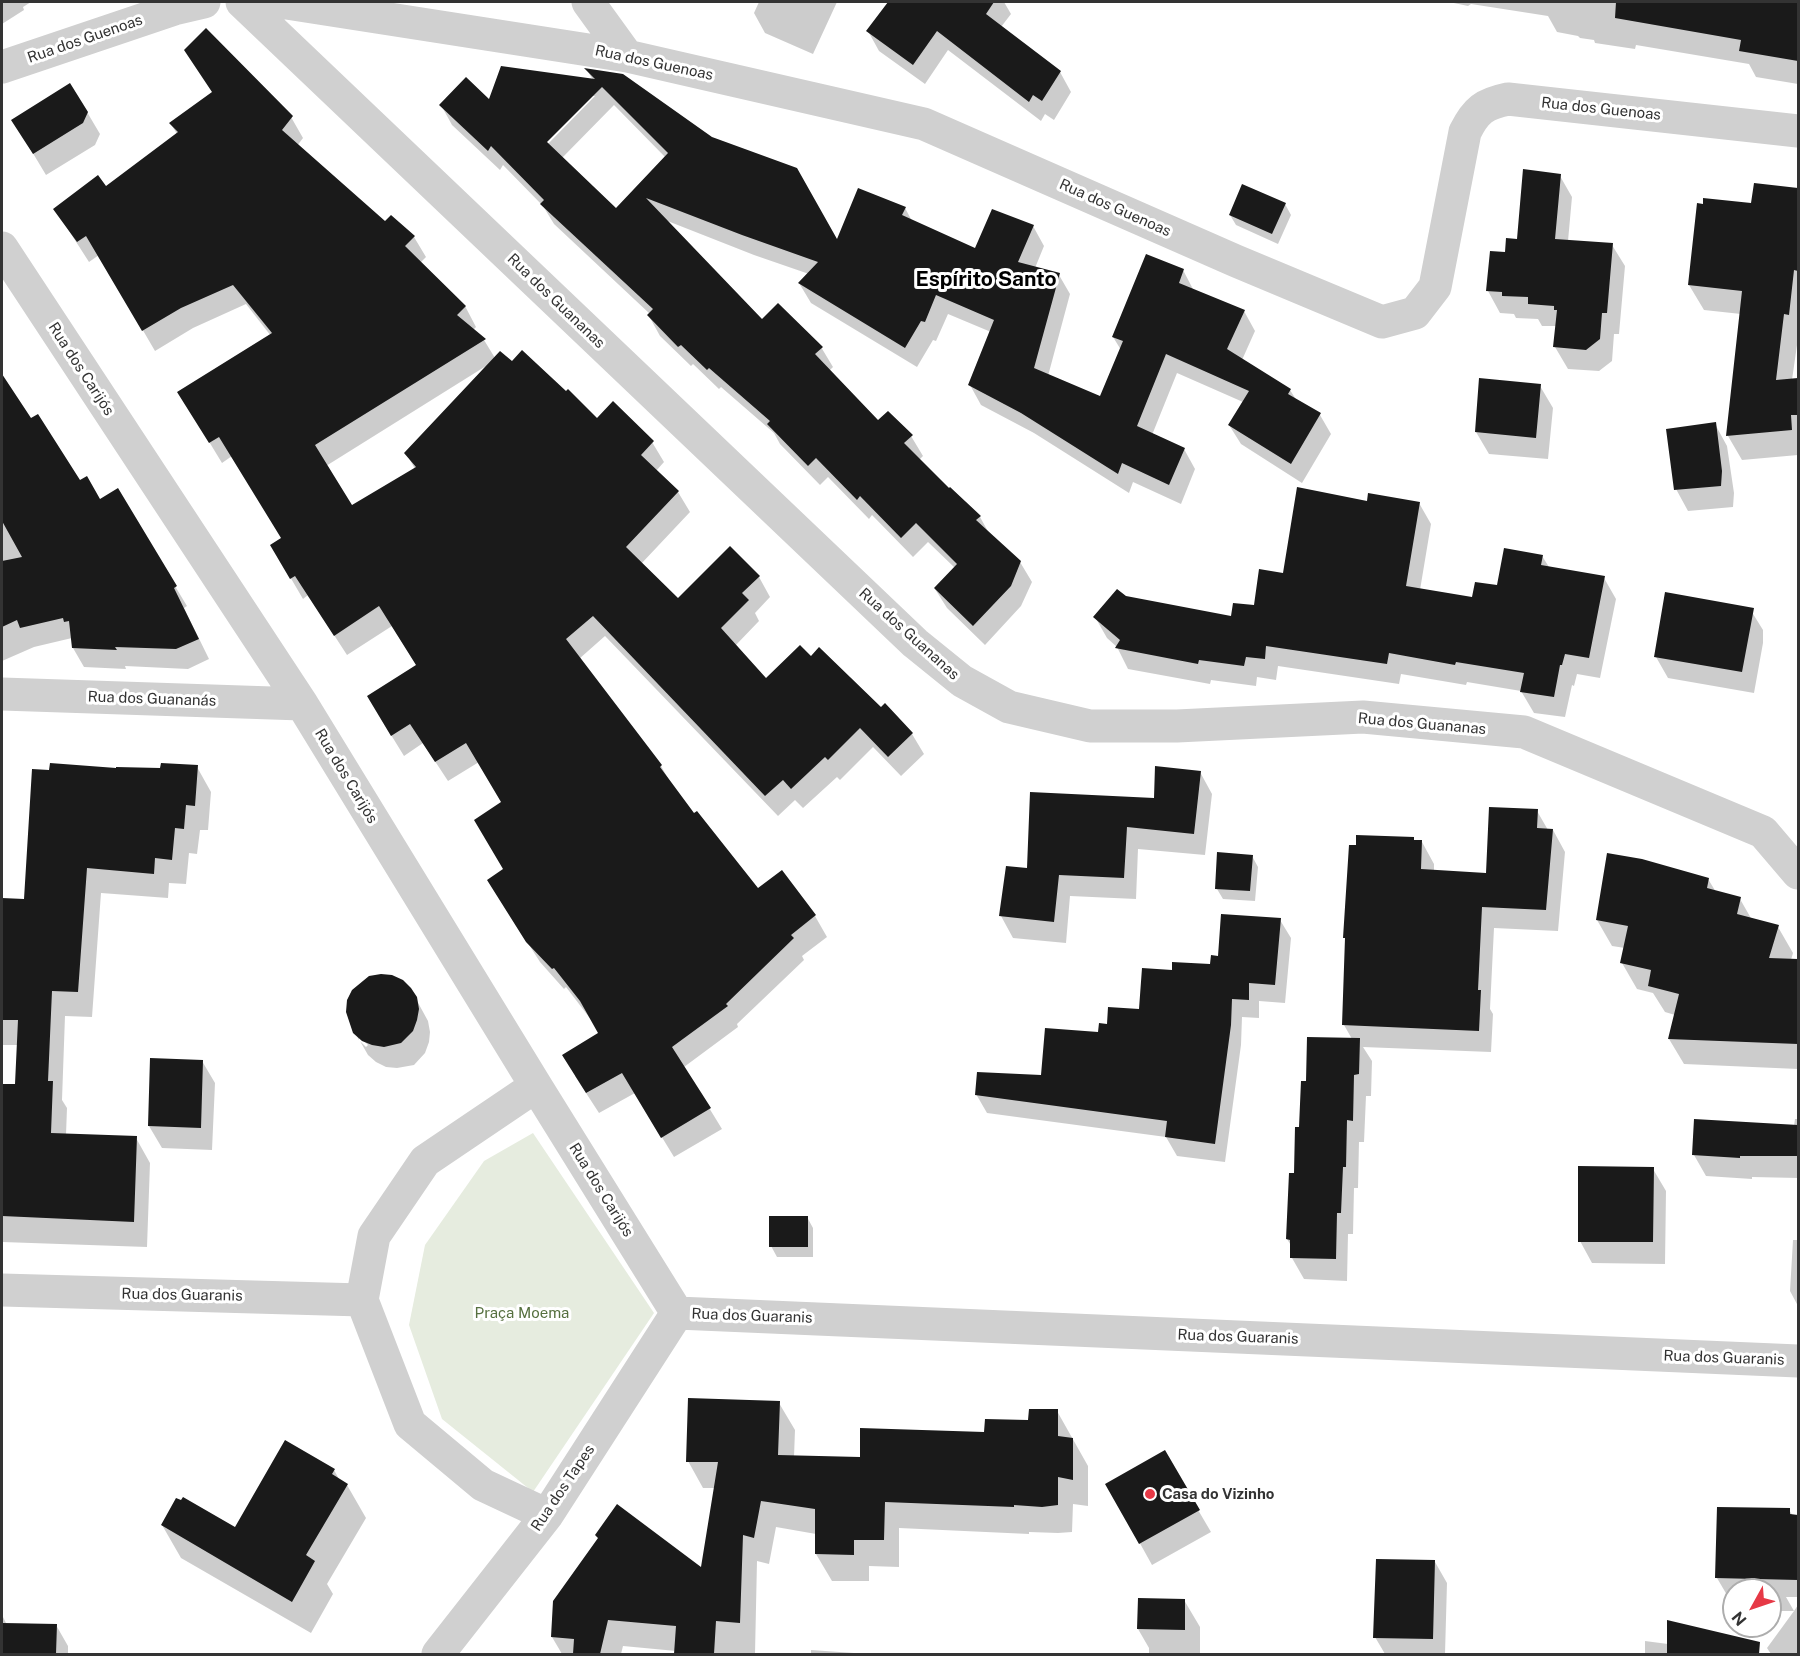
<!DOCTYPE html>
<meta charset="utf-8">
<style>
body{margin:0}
#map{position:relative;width:1800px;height:1656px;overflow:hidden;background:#fff;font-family:"Public Sans",sans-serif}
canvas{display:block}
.frame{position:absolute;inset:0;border:3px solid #333;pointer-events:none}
.north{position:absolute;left:1722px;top:1578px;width:60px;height:60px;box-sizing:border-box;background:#fff;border:2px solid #adadad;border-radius:50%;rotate:230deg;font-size:16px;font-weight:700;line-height:24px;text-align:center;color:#333}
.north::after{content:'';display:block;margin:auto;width:21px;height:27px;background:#e63946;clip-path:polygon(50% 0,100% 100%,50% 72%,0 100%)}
</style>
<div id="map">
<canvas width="1800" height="1656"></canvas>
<div class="frame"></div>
<div class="north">N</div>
</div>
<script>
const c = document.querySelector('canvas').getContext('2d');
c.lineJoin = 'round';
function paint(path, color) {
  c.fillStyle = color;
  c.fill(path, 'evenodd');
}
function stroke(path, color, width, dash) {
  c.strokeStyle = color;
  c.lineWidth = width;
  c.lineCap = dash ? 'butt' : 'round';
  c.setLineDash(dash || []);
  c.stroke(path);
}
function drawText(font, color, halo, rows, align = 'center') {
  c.font = font + ' "Public Sans",sans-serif';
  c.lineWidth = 6;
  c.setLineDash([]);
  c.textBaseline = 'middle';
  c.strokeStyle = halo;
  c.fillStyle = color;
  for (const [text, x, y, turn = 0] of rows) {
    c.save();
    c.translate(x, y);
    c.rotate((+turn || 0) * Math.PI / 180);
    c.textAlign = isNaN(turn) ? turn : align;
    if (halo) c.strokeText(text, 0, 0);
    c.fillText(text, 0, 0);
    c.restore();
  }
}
paint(new Path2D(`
 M533,1133l121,180 -121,179 -91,-73 -33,-94 16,-80 59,-84z`), '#e6ecdf');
paint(new Path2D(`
 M2,2h29l-8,5 1,3 -22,14z
 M759,2h78l-24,52 -48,-21 -11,-20z
 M890,2h114l7,12 -10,13 59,45 11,20 -17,28 -9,-6 -4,7 -93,-71 -23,34 -46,-33 -11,-20z
 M1449,2h349v82l-42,-7 -7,-13 -113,-19 -1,4 -40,-6 -1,-3 -14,-2 -2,-2 -21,-4 -9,-16 -77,-12 -3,2z
 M186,50l105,67 12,21 -6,8 88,77 29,14 12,20 -6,6 45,43 11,21 -3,3 11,10 11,18 102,62 55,22 12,20 -8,9 22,21 12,20 -49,52 37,36 81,-23 11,20 -15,16 4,8 -24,25 31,34 45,-22 101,76 12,20 -23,22 -28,-29 -33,33 -3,-3 -34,31 -8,-8 -17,16 -173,-180 -26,23 82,107 12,21 20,28 65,75 24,-18 33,44 12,21 -25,19 2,4 -67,64 1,3 -54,40 38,62 -48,28 -39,-64 -36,20 -24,-37 25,-42 -8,-13 -26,-34 -2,2 -24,-27 -39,-61 4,-31 -2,-67 -24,-41 -31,19 -25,-38 -19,13 -24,-39 37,-51 -25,-40 -45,29 -39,-60 -5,4 -31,-53 11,-7 -51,-83 -10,7 -31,-51 80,-76 -25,-32 -53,24 -38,23 -56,-96 -10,7 -34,-53 51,-21 71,-54 -6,-10 42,-31zM486,366l-80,87 9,16 -64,38 -25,-41z
 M587,70l251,172 67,-34 7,13 64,29 57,-24 11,20 -9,22 24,7 11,19 -22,82 53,22 20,-48 -8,-13 70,-67 11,21 50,20 11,20 -13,29 48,30 7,11 23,14 11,19 -29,49 -61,-39 -12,-19 14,-23 -66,-29 -25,62 32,14 11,20 -14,35 -48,-22 -4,11 -95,-60 -53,-28 -11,-20 21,-53 -43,-18 -12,27 -3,-1 -16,27 -106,-64 -12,-20 10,-9 -55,-19 -89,-35 97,101 59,26 12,20 -4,4 49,52 33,13 12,20 -4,4 61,57 10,18 30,27 12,20 -11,24 -36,39 -38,-37 -12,-19 20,-21 -27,-26 -15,15 -41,-42 -3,4 -41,-42 -8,8 -40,-41 -6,-11 -53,-46 -2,2 -26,-25 -2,2 -31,-30 -11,-20 1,-2 -96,-90 -11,-18 -40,-41 -3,5 -48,-45 -11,-20 49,-3 103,-22zM590,96h5l-52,53 -3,-3zM614,105l52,53 -50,52 -54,-52z
 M87,112l13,22 -5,11 -49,30 -33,-55z
 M1560,176l12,21 -4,44 44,4 13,21 -6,68h-5l-2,27 -13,10 -31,-2 -13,-22 2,-21h-15l-4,-7 -22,-1 -2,-4 -14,-1 -12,-22 19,-37 11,-13z
 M1755,185l43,5v148l-6,42h6v75l-56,5 -14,-24 13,-122 -37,-4 -15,-25 64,-80z
 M1285,204l6,11 -13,29 -42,-19 -6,-10z
 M7,385l23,35 50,62 20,19 17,-11 70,116 -3,2 25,51 -21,10 -63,-3 1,3 -42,-2 -11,-19 -1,-10 -38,9 -32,14v-273z
 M1540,386l13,22 -5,51 -59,-5 -13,-22z
 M1715,424l12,22 7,47 -1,14 -45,4 -12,-22z
 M1368,503h51l12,21 -11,66 53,9 25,-12 44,-31 7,11 55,11 12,21 -16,79 -23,-4 -3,12 -2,-1 -7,32 -31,-4 -13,-22 -54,-9 -1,3 -65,-11 -2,10 -121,-18 -2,14 -19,-3 -1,9 -45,-6 -1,4 -82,-15 -11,-22 -10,-9 -12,-21 30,-20 108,20 22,-10 29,-33z
 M1750,609l13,21v13l-9,50 -86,-15 -12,-21z
 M197,767l14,25 -3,38h-8l-3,24 -8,-1 -3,31 -17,-1 -1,15 -67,-5 -9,124 -27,-1 -3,84 5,8 -1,27 70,3 14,25 -3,84 -145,-5v-157l15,1 1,-41h-16v-146l23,2 92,-131h45z
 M1200,772l12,22 -7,61 -67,-6 -2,50 -66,-3 -4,47 -53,-5 -12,-22 27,-47 128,-70z
 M1537,811l11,19h5l12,22 -7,79 -64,-3 -4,81 3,5 -2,38 -128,-5 9,14 -1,35h-5l-2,46h-5l-1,46h-4l-1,46h-5l-1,47 -43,-2 -12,-21v-11l-5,-8 20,-156 45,-44 -8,-14 70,-184 8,1 12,22v8l54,3z
 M1252,856l6,11 -3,34 -32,-2 -6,-10z
 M1708,879l8,13 24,7 12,21 26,7 15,26 -2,7h7v109l-114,-5 -15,-25 6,-24 -10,-3 -12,-19 -16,-4 -15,-26 3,-15 -13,-2 -15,-26z
 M1280,920l11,18 -6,65 -26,-2v17l-17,-1 -1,28 -16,117 -48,-6 -11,-19 -179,-24 -11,-19 67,-17 66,-52 32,-15 32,-38 39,-6 7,-8z
 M410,988l18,33 2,11 -1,10 -4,11 -11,12 -17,3 -11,-1 -10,-5 -8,-7 -8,-14 6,6 2,-2 -9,-9v4l-4,-8z
 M202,1061l13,22 -3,67 -50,-2 -13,-22z
 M1795,1119h3v59l-46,-1v2l-46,-3 -12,-21 100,-29z
 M1653,1169l13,22 -1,73 -73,-1 -12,-22z
 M807,1217l6,11v29h-36l-6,-11z
 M1793,1240h5v66l-8,-15z
 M779,1403l16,27 -1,27 67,1 125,-25 44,-11 27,-11 31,55v40l-15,-2 -1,28 -14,1 -29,-1v2l-130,-6v39l-30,-1v15h-37l-16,-27v-20l-40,-7 -7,37 -12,-3 -2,93h-79v-3l-53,-5 -2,8h-59l-10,-17 46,-98 104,31 14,-82h-13l-15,-27z
 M1164,1452l47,80 -59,33 -45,-81z
 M334,1470l6,11 7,4 19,33 -39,66 6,10 -22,39 -130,-75 -19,-33 74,4z
 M1789,1510l4,6h5v81h-12l8,14 4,-6v49h-27l-4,-6 27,-37h-24v-21h-36v17l-17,-29z
 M1435,1562l12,21 -2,71h-60l-10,-17z
 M1139,1599l45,1 16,27v27h-51v-6l-11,-19z
 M2,1615l4,8 50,2 12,21v8h-66z
 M1645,1641l23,3 52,10h-75z
 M811,1650l43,3 1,1h-44z`), '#0003');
paint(new Path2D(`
 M888,2h106l-8,12 75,57 -19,30 -9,-6 -4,7 -92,-71 -24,34 -47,-34z
 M1616,2h182v59l-59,-10 2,-11 -126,-22z
 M206,28l87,88 -11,14 103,91 6,-6 24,21 -10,10 61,60 -9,9 29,24 -171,106 37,60 64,-38 -12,-14 96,-102 12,10 10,-11 44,41 2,-2 29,29 16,-17 41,40 -13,14 38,36 -53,56 52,51 52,-52 30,30 -18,17 7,7 -28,28 45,50 34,-33 11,11 8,-9 62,60 4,-4 28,30 -25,24 -28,-29 -32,32 -3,-3 -34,32 -8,-9 -18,16 -172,-180 -27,23 96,126 -2,2 34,46 3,-2 61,77 24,-18 34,45 -25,20 3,3 -68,66 2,2 -56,41 39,61 -50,30 -39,-65 -36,20 -24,-38 36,-22 -18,-32 -26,-33 -2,1 -26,-27 -39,-62 16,-11 -29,-49 27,-18 -35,-59 -31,19 -25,-38 -19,12 -24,-40 49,-31 -37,-59 -45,30 -39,-60 -5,3 -20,-34 11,-7 -62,-101 -10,6 -32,-51 95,-59 -39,-48 -52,23 -39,23 -56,-95 -9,6 -24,-33 45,-34 8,11 72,-54 -9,-9 43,-31 -28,-42z
 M501,66l94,13 -11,-11 39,6 89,63 85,31 40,71 21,-51 48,19 -4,8 73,33 17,-39 42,16 -16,37 42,11 -26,95 66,28 23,-55 -11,-4 34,-83 38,15 -5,14 66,27 -18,39 64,40 -3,5 33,19 -30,51 -63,-39 21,-34 -83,-37 -29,72 48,22 -16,37 -47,-22 -4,11 -97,-61 -53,-28 26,-65 -58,-25 -11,27 -4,-1 -16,27 -107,-65 20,-21 -76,-27 -96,-37 116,121 16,-16 45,44 -8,7 63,66 10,-9 25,24 -9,8 45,45 1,-1 31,29 -5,4 45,41 -10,25 -38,40 -39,-38 23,-24 -41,-41 -15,15 -41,-42 -3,4 -41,-42 -8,8 -41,-42 3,-3 -61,-53 -2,2 -26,-25 -3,2 -31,-32 6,-6 -113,-105 4,-4 -53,-54 -3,5 -49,-46 27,-28 23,22zM602,87l66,66 -52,55 -69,-66z
 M70,83l18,29 -5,11 -50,31 -22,-34z
 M1523,169l38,5 -6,65 58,4 -6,70h-5l-2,26 -14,11 -33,-3 4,-37h-3v-4l-26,-2v-7l-26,-1v-4l-16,-1 4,-40 15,1 1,-14 11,1z
 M1754,183l44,5v83l-4,-1 -5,45 -5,-1 -8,66 22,-2v37h-7l1,15 -66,6 16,-145 -54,-6 9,-82 6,1v-6l48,5z
 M1242,184l44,19 -14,31 -43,-19z
 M2,374l29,44 7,-4 42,66 7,-4 13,23 18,-11 59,98 -3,2 25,51 -23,10 -61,-2 2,3 -45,-2 -3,-27 -5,1 -1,-4 -43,10 -3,-8 -15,7v-66l20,-4 -20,-36z
 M1479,378l62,6 -5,54 -61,-6z
 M1716,422l6,49 -1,15 -47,4 -8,-61z
 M1297,487l70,14 1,-8 52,9 -14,84 66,11 3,-15 22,3 7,-37 39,7 -2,10 64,11 -16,82 -24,-4 -3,11h-2l-6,32 -34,-5 4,-19 -68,-11 -1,3 -66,-12 -2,11 -121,-18 -1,13 -19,-2 -2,9 -45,-6 -1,4 -83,-16 5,-8 -27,-23 24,-28 9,7 105,20 2,-13 21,2 5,-36 24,4z
 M1665,592l89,16 -12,64 -88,-15z
 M50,763l66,5v-1l44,1 1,-5 37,2 -3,41 -9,-1 -2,24 -9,-1 -3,32 -17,-2 -1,16 -67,-6 -9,124 -26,-1 -4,90h5l-2,52 86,3 -3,86 -132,-6v-132h13l3,-64h-16v-122l22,1 8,-130 17,1z
 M1155,766l46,5 -7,63 -67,-7 -3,51 -65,-3 -5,47 -55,-6 7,-50 21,2 3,-76 124,6z
 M1489,807l49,2 -1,19 16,1 -7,81 -64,-3 -4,83h3l-2,41 -137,-6 3,-87h-2l6,-93h7v-10l58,2v3h8l-1,29 65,4z
 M1217,852l36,3 -3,36 -35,-2z
 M1607,853l35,6 67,19 -2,10 34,9 -4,17 42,11 -10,33 29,1v85l-130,-5 11,-45 -31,-8 3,-16 -31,-7 8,-37 -32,-6z
 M1221,914l60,4 -6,67 -26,-2v17l-17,-1 -1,26 -16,119 -50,-7 2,-16 -192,-26 2,-23 64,3 4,-47 53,4 1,-9 8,1 1,-17 31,2 3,-41 30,2v-8l38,2 1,-9 7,1z
 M381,974l11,1 11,5 8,8 6,9 2,12 -2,11 -4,11 -12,12 -17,4 -12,-2 -10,-4 -9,-8 -7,-21 1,-12 5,-10 17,-14z
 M1307,1037l53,1 -1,36 -5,1 -1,46 -6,-1 -1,47h-3l-2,46h-4l-1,46 -46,-1v-18l-4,-1 3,-66h5l1,-46h4l2,-46h5z
 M150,1058l53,2 -2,68 -53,-2z
 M1694,1119l104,6v31h-58v2l-48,-3z
 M1578,1166l76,1 -1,75h-75z
 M769,1216h39v31h-39z
 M688,1398l92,3 -2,54 82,2v-29l124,4 1,-13 43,1 1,-11h29v27l15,2v42l-15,-3v28l-16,2 -28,-2v2l-129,-5 -1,38h-30v15l-39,-1v-45l-54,-8 -7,37 -11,-3 -3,88 -24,-2 -2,33h-40l2,-28 -68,-6 -8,34h-27l1,-15 -23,-2 2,-36 45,-63 -3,-3 22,-31 84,63 17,-105h-32z
 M285,1440l50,29 -3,5 16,10 -42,71 9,6 -23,41 -131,-77 15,-27 5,2 2,-3 52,30z
 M1165,1450l35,60 -61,34 -34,-60z
 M1717,1507l73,1v6l8,1v65l-83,-2z
 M1376,1559l59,1 -2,79 -60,-1z
 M1138,1598l47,1v31l-48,-1z
 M1667,1620l93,22 -1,12h-92z
 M2,1623l55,1 -1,30h-54z`), '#1a1a1a');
stroke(new Path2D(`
 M242,2l673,641 47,38 47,26 81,19h87l186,-9 161,15 239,100 35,41
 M280,2l347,54 297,68 312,137 146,61 33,-9 20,-26 30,-155c11,-22 19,-28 43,-33l290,32
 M588,2l39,54
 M2,67l172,-58 30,-7
 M2,248l300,456 234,382 141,227
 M2,694l300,10
 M536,1086l-111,75 -51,75 -12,64 48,124 73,61 64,30
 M2,1290l360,10
 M677,1313l1121,48
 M438,1654l109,-139 130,-202`), '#d0d0d0', 33);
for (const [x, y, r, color] of [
 [1150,1494,6,"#e63946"]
]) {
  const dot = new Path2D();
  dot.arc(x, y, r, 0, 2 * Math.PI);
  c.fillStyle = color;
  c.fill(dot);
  stroke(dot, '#fff', 2);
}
drawText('15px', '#333', '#fff', [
 ["Rua dos Guenoas",85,39,-19],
 ["Rua dos Guenoas",654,63,12],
 ["Rua dos Guenoas",1601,109,6],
 ["Rua dos Guenoas",1115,208,24],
 ["Rua dos Guananas",556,301,44],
 ["Rua dos Carijós",81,369,57],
 ["Rua dos Guananas",909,634,42],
 ["Rua dos Guananás",152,699,2],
 ["Rua dos Guananas",1422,724,5],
 ["Rua dos Carijós",346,776,59],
 ["Rua dos Carijós",601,1190,58],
 ["Rua dos Guaranis",182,1295,1],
 ["Rua dos Guaranis",752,1316,2],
 ["Rua dos Guaranis",1238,1337,2],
 ["Rua dos Guaranis",1724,1358,2],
 ["Rua dos Tapes",563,1488,-56]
]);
drawText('15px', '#56703f', '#fff', [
 ["Praça Moema",522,1313]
]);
drawText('bold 15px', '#333', '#fff', [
 ["Casa do Vizinho",1162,1494]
], 'left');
drawText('bold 21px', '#000', '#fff', [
 ["Espírito Santo",986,280]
]);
</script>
